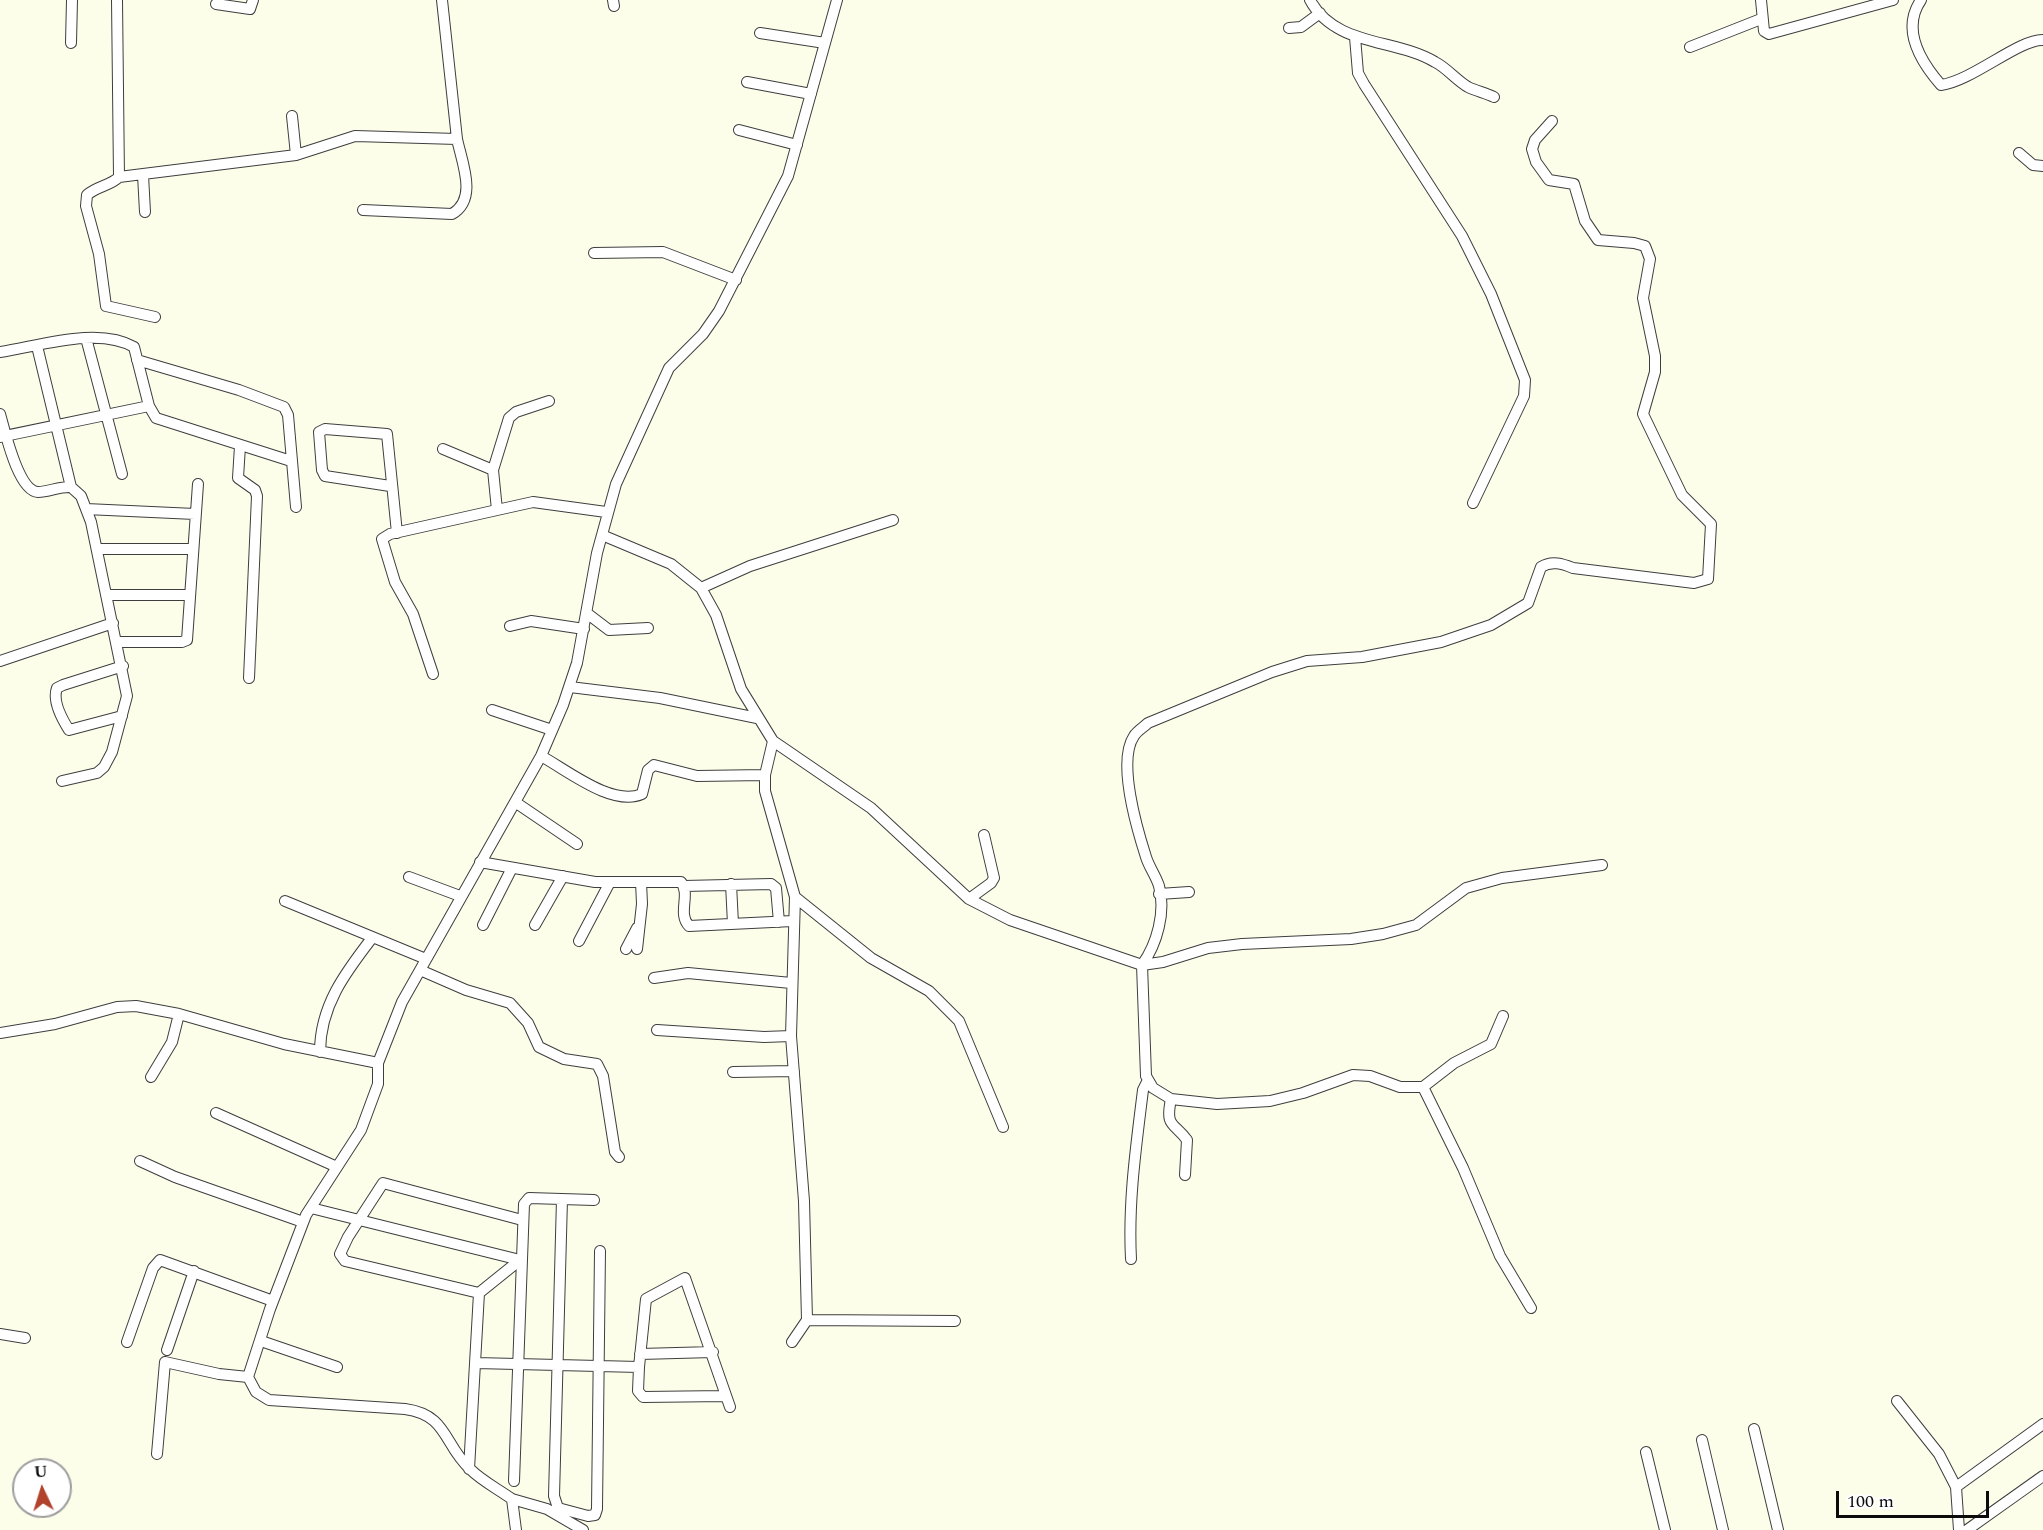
<!DOCTYPE html>
<style>
body{margin:0}
#map{position:relative;width:2043px;height:1530px;overflow:hidden;background:#fdfeea;font-family:Spectral,serif}
canvas{display:block}
.north{position:absolute;left:12px;top:1458px;width:60px;height:60px;box-sizing:border-box;background:#fff;border:2px solid #9d9d9d;border-radius:50%;rotate:356deg;font-size:16px;font-weight:700;line-height:24px;text-align:center;color:#0b0b0b}
.north::after{content:'';display:block;margin:auto;width:21px;height:27px;background:#b1422c;clip-path:polygon(50% 0,100% 100%,50% 72%,0 100%)}
.scale{position:absolute;left:1836px;top:1491px;width:153px;height:27px;box-sizing:border-box;border:3px solid #0b0b0b;border-top:0;padding-left:8px;font-size:18px;line-height:21px;white-space:nowrap;color:#0b0b0b;-webkit-text-stroke:4px #fff;paint-order:stroke}
</style>
<div id="map">
<canvas width="2043" height="1530"></canvas>
<div class="north">U</div>
<div class="scale">100 m</div>
</div>
<script>
const c = document.querySelector('canvas').getContext('2d');
c.lineJoin = 'round';
function stroke(path, color, width, dash) {
  c.strokeStyle = color;
  c.lineWidth = width;
  c.lineCap = dash ? 'butt' : 'round';
  c.setLineDash(dash || []);
  c.stroke(path);
}
const minor = new Path2D(`
 M117,0l2,177 177,-22 59,-19 102,3 -15,-139
 M613,0l1,6
 M1310,0c25,47 85,38 125,62 12,6 21,18 33,25 8,4 18,6 26,10
 M1761,0l3,31 5,3 124,-34
 M1921,0c-20,29 -1,61 20,85 31,-4 78,-46 102,-45
 M216,4l34,5 3,-9
 M1289,28l12,-1 19,-14
 M760,33l65,10
 M1355,37l3,36 6,11 98,152 29,58 34,86 -1,16 -51,107
 M71,43l1,-43
 M1690,47l71,-28
 M747,82l64,12
 M292,116l4,39
 M739,130l58,15
 M2019,153l14,12 10,1
 M143,175l2,37
 M119,177c-9,9 -22,9 -32,18l-1,11 13,48 7,52 49,11
 M363,210l89,4c26,-15 10,-51 5,-75
 M594,253l69,-1 73,28
 M86,338l36,136
 M37,346l34,141
 M0,352c39,-6 99,-26 134,-5l15,59 7,12 135,43
 M137,360l102,30 45,17 4,8 8,92
 M0,414c5,17 18,77 38,78 11,0 22,-6 33,-5l10,9 10,26 36,174 -15,56 -8,15 -7,6 -35,8
 M0,437l149,-31
 M240,446l-2,32 17,12 2,6 -8,182
 M443,449l50,21 4,40 36,-8 73,10
 M493,470l16,-52 7,-6 33,-11
 M390,486l-65,-10 -3,-6 -3,-38 6,-3 62,5 10,99
 M86,509l109,5
 M602,535l69,29 30,24 15,27 25,74 32,52 98,67 98,91 41,21 132,45c15,-21 24,-53 17,-79 -3,-10 -10,-19 -13,-29 -9,-28 -29,-96 -12,-121 3,-5 10,-9 14,-13l124,-51 35,-11 55,-4 79,-15 50,-17 37,-22 13,-36c11,-7 22,-3 32,1l121,15 14,-4 3,-55 -29,-29 -39,-81 12,-42v-16l-12,-58 7,-39 -5,-13 -11,-3 -36,-3 -13,-19 -11,-37 -25,-4 -13,-18 -4,-13 3,-9 17,-19
 M97,549h96
 M701,588l49,-22 143,-46
 M107,595h83
 M588,614l21,16 39,-2
 M510,626l21,-5 53,8
 M117,642h65l5,-2 11,-156
 M0,661l113,-38
 M433,674l-20,-60 -18,-32 -13,-43 8,-5 107,-24
 M570,687l90,11 97,20
 M492,710l60,20
 M122,716l-53,14c-7,-11 -17,-29 -12,-42l6,-3 60,-19
 M773,741l-8,34v16l30,106 -4,139 13,165 3,119 -15,22
 M541,756c26,14 71,51 101,38l6,-24 6,-5 43,11 68,-1
 M515,802l62,42
 M480,862l115,20h86c10,13 -4,31 8,44l104,-5
 M409,877l51,19
 M731,884l2,40
 M684,886l87,-2 5,4 3,34
 M1159,894l30,-2
 M795,897l76,61 58,33 30,30 44,106
 M969,899l22,-16 3,-5 -10,-43
 M285,901l141,58
 M483,925l29,-57
 M535,925l28,-49
 M579,941l31,-59
 M626,949l11,-21
 M637,949l5,-45 -1,-22
 M420,970l46,20 44,13 18,20 11,24 25,12 33,5 6,12 12,76 4,5
 M654,978l34,-5 103,10
 M1503,1016l-12,28 -37,19 -31,24h-23l-30,-11 -17,-1 -50,18 -33,8 -53,3 -46,-5 -18,-11 -7,-12 -4,-111 21,-3 45,-14 34,-4 109,-5 32,-5 33,-9 50,-37 36,-10 100,-13
 M657,1030l107,7 27,-1
 M0,1033l55,-9 62,-17 19,-1 43,8 105,30 94,19
 M320,1052c0,-46 25,-79 52,-114
 M733,1072l61,-1
 M151,1077l21,-35 7,-28
 M1423,1087l40,81 37,88 31,52
 M1171,1099c-6,29 3,23 16,41l-2,35
 M216,1113l121,54
 M140,1161l35,16 128,45
 M562,1199l-8,297 4,12 30,8 7,-1 2,-6 3,-258
 M311,1208l209,52
 M1131,1259c-3,-57 5,-112 12,-169l5,-10
 M520,1260l-41,33 -134,-32 -5,-7 8,-17 35,-54 139,37
 M807,1320l148,1
 M0,1334l25,4
 M261,1341l76,26
 M127,1342l26,-74 7,-8 113,41
 M167,1350l27,-79
 M640,1354l73,-2
 M476,1363l163,4 -1,24 5,6 82,-1
 M639,1367l7,-68 39,-21 45,129
 M1897,1401l42,53 17,33
 M1754,1429l24,101
 M1702,1440l21,90
 M1646,1452l19,78
 M157,1454l8,-92 54,12 29,3
 M469,1469l10,-176
 M514,1481l10,-277 5,-6 65,2
 M512,1499l35,10 36,21
 M516,1530l-4,-31c-14,-10 -30,-18 -42,-30 -27,-25 -22,-54 -65,-60l-136,-9 -13,-8 -8,-15 22,-68 36,-94 55,-85 17,-46v-21l24,-61 139,-246 22,-51 14,-42 20,-110 19,-69 53,-116 34,-34 16,-23 69,-135 49,-176
 M1959,1530l-3,-43 87,-63
 M1967,1530l76,-54`);
stroke(minor, '#3e3e3e', 12);
stroke(minor, '#fff', 10);
</script>
